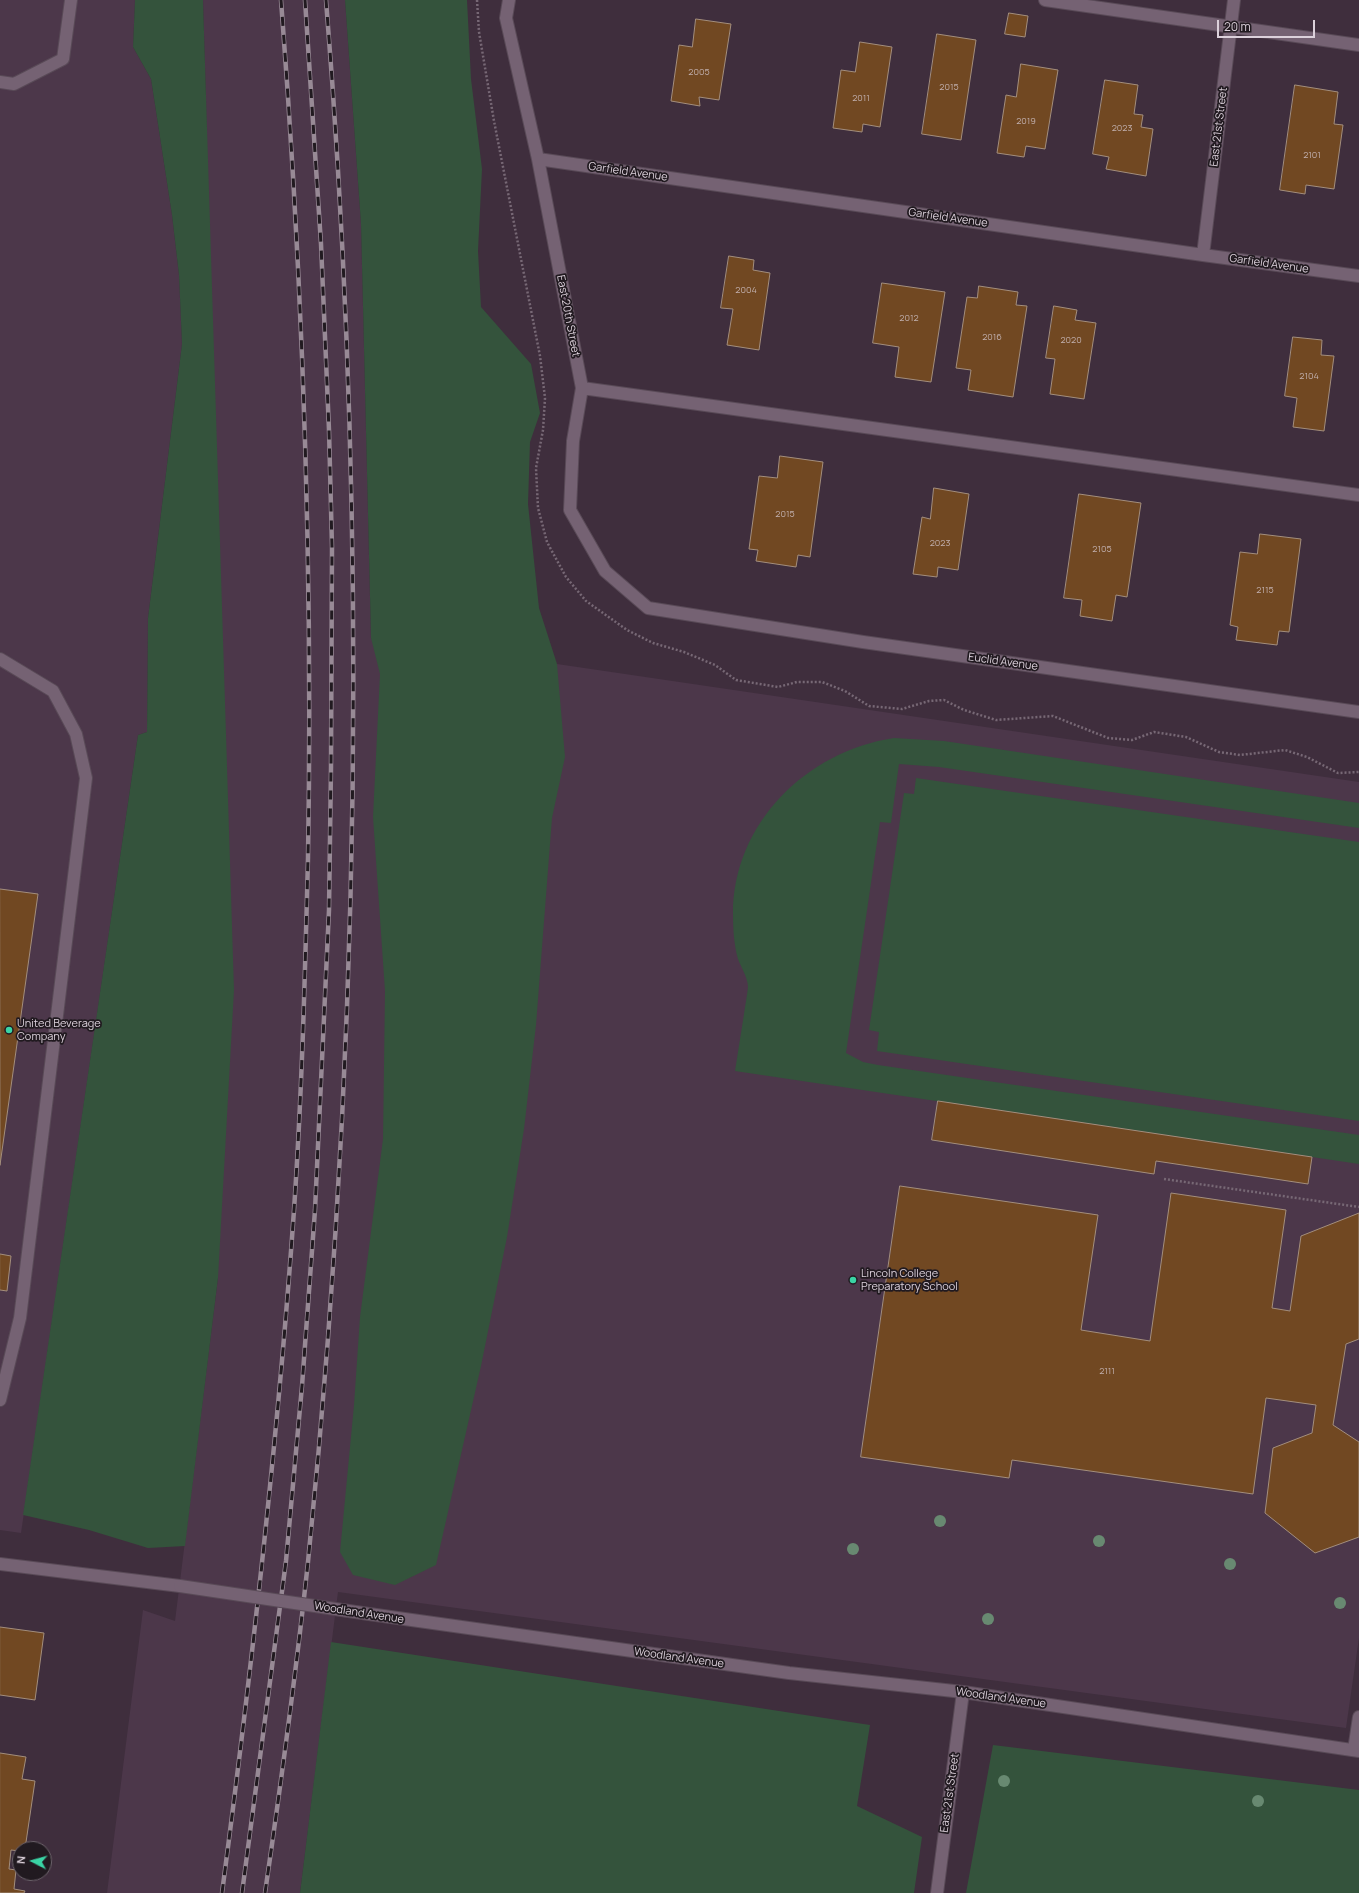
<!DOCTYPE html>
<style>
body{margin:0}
#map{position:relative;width:1359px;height:1893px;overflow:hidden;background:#3f2e3d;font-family:Manrope,sans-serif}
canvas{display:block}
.north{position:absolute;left:12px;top:1841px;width:40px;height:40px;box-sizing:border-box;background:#211a20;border:1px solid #6c636b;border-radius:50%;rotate:276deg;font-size:11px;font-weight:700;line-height:16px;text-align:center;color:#dcd1db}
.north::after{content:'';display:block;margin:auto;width:14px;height:18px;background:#3ad4a5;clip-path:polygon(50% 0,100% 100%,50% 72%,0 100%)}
.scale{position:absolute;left:1217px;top:20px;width:98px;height:18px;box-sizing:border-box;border:2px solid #dcd1db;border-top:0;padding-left:5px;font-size:12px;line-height:14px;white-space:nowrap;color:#dcd1db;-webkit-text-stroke:3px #211a20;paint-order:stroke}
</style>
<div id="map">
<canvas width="1359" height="1893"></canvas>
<div class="north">N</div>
<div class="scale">20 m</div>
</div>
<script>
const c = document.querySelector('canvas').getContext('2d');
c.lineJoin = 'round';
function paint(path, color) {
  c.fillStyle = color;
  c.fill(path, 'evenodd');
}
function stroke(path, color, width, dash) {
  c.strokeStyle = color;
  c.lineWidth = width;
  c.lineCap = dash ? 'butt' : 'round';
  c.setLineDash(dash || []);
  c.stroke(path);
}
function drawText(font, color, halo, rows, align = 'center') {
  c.font = font + ' Manrope,sans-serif';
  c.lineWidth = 3.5;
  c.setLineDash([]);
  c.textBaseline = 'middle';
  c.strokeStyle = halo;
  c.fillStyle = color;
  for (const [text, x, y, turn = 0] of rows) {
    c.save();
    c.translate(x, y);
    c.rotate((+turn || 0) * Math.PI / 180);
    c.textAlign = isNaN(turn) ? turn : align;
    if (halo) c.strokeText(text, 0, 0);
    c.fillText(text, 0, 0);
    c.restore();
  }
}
paint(new Path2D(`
 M0,0h135l-2,47 18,32 21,136 7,60 3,69 -34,274 -1,114 -9,3 -117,798 -21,-3z
 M203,0h142l16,224 10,414 186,26 802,118v856l-13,90 -1008,-136 -38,301h-193l36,-283 32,11 43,-343 -12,-1177z`), '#4c374a');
paint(new Path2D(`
 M135,0h68l31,990 -16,288 -33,268 -37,2 -59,-18 -66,-15 115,-780 9,-3 1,-114 34,-274 -3,-69 -7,-60 -21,-136 -18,-32z
 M345,0h122l4,79 11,90 -4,82 3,56 50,57 9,49 -10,29 -2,62 11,104 18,56 8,93 -13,61 -16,207 -12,104 -17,108 -26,129 -45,199 -41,20 -42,-10 -13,-23 14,-147 6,-88 23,-178 2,-148 -12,-174 7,-143 -9,-36 -10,-414z
 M894,738l50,3 415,62v25l-420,-61 -40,-3 -8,59 -11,-1 -34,231 17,9 15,3 481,70v29l-624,-93c3,-19 6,-38 9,-57 1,-8 3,-18 4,-27 0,-9 -7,-20 -10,-28 -4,-14 -5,-30 -5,-45 0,-91 74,-163 161,-176z
 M916,778l443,64v279l-482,-70 2,-19 -10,-2 35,-237 10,1z
 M331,1642l539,83 -13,81 65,31 -8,56h-614z
 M993,1745l366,45v103h-393z`), '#34533c');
const building = new Path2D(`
 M1009,13l19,3 -3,21 -20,-3z
 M696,19l35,5 -12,76 -20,-3 1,9 -29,-5 8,-56 13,2z
 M937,34l39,6 -15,100 -39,-6z
 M860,42l32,5 -12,80 -17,-3 -1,8 -29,-4 8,-58 14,2z
 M1021,64l37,6 -13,79 -19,-3 -2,11 -27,-4 9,-58 10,2z
 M1105,80l33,5 -4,29 9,1 -2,12 12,2 -7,47 -40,-7 3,-12 -16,-3z
 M1295,85l43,7 -4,32 9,1 -9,64 -28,-4 -1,9 -25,-4z
 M729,256l25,4 -1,10 17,3 -11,77 -32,-5 6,-36 -12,-1z
 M882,283l63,9 -14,90 -36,-5 4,-30 -26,-4z
 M979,286l39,6 -2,13 11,1 -14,91 -45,-7 3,-20 -15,-2 11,-71 10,1z
 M1054,306l23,4 -2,10 21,3 -12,76 -34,-5 5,-35 -9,-1z
 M1293,337l29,3 -1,15 13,1 -10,75 -31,-4 4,-29 -12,-2z
 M780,456l43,6 -13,95 -12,-2 -2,12 -40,-6 2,-11 -9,-1 10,-73 18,2z
 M934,488l35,6 -11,76 -20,-3 -1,10 -24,-3 9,-57 8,2z
 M1079,494l62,9 -14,94 -11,-2 -4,26 -32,-5 2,-16 -18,-2z
 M1260,534l41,5 -12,93 -10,-1 -2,14 -41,-5 2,-13 -8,-2 10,-73 17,2z
 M0,889l38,5 -38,271z
 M938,1101l374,56 -4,27 -152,-23 -2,13 -222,-34z
 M900,1186l198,29 -17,115 69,11 21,-148 115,17 -14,98 18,3 11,-75 58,-23v126l-13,5 -13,81 26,17v95l-44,16 -50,-40 8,-65 39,-15 4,-28 -50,-7 -13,96 -241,-34 -3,18 -148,-21z
 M0,1254l11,2 -4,35 -7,-1z
 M0,1627l44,6 -9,67 -35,-5z
 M0,1753l26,4 -4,22 13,2 -10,68h-5v2l-9,-1 -2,19 7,1 -2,19 11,2 -1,2h-24z`);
paint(building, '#714822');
stroke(building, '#a38e7d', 1);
const minor = new Path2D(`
 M509,0l-3,18 32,141 44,229 -9,53 -3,69 35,61 43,37 215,34 496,70
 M1045,0l314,45
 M0,82l14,2 49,-25 8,-59
 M538,159l665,96 156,21
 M1203,255l31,-255
 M582,388l777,107
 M0,659l53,32 23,43 10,44 -66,540 -20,82
 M0,1564l180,22
 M369,1614l420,59 174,19 396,59
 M1354,1750l5,-33
 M937,1893l26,-201`);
stroke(minor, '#594a57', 14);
stroke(new Path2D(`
 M477,0l2,32 15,89 46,235 5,42 -2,32 -7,38 2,40 9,34 19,35 20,24 41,29 26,13 31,9 31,13 21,15 42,7 19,-5h25l23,9 24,15 33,3 27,-8 15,-1 20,10 32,10 57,-4 55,22 24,2 22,-8 32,5 33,15 21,3 45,-5 22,7 31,16 21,-1
 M1164,1179l195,28`), '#776875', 2.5, [2, 2]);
stroke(minor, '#756273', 12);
const rail = new Path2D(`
 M222,1893c30,-227 56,-454 72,-683 8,-117 11,-235 14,-352 5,-286 -5,-573 -27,-858
 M242,1893l44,-332 16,-175 13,-176 14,-300 2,-142 1,-221 -3,-117 -8,-186 -16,-244
 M265,1893c16,-110 31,-220 43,-331 53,-519 60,-1042 18,-1562`);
stroke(rail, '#988a96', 4.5);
stroke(rail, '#211a20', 3, [9]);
const minorBridge = new Path2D(`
 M180,1586l189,28`);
stroke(minorBridge, '#594a57', 14, []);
stroke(minorBridge, '#756273', 12);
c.fillStyle = '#688971';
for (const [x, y] of [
 [940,1521],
 [1099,1541],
 [853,1549],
 [1230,1564],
 [1340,1603],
 [988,1619],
 [1004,1781],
 [1258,1801]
]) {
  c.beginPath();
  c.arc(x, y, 6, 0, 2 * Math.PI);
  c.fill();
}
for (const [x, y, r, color] of [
 [9,1030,4,"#3ad4a5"],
 [853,1280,4,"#3ad4a5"]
]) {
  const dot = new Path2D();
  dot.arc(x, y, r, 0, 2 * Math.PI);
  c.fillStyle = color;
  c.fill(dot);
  stroke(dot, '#211a20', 1.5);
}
drawText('9px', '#c1afad', null, [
 ["2005",699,72],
 ["2015",949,87],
 ["2011",861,98],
 ["2019",1026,121],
 ["2023",1122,128],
 ["2101",1312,155],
 ["2004",746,290],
 ["2012",909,318],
 ["2016",992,337],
 ["2020",1071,340],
 ["2104",1309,376],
 ["2015",785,514],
 ["2023",940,543],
 ["2105",1102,549],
 ["2115",1265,590],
 ["2111",1107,1371]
]);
drawText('11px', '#dcd1db', '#211a20', [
 ["East 21st Street",1219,127,-83],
 ["Garfield Avenue",628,172,8],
 ["Garfield Avenue",948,218,8],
 ["Garfield Avenue",1269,264,8],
 ["East 20th Street",568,316,79],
 ["Euclid Avenue",1003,662,8],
 ["Woodland Avenue",359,1613,9],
 ["Woodland Avenue",679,1658,8],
 ["Woodland Avenue",1001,1698,8],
 ["East 21st Street",950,1793,-82]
]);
drawText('11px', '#dcd1db', '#211a20', [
 ["United Beverage",17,1024],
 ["Company",17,1037],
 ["Lincoln College",861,1274],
 ["Preparatory School",861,1287]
], 'left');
</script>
